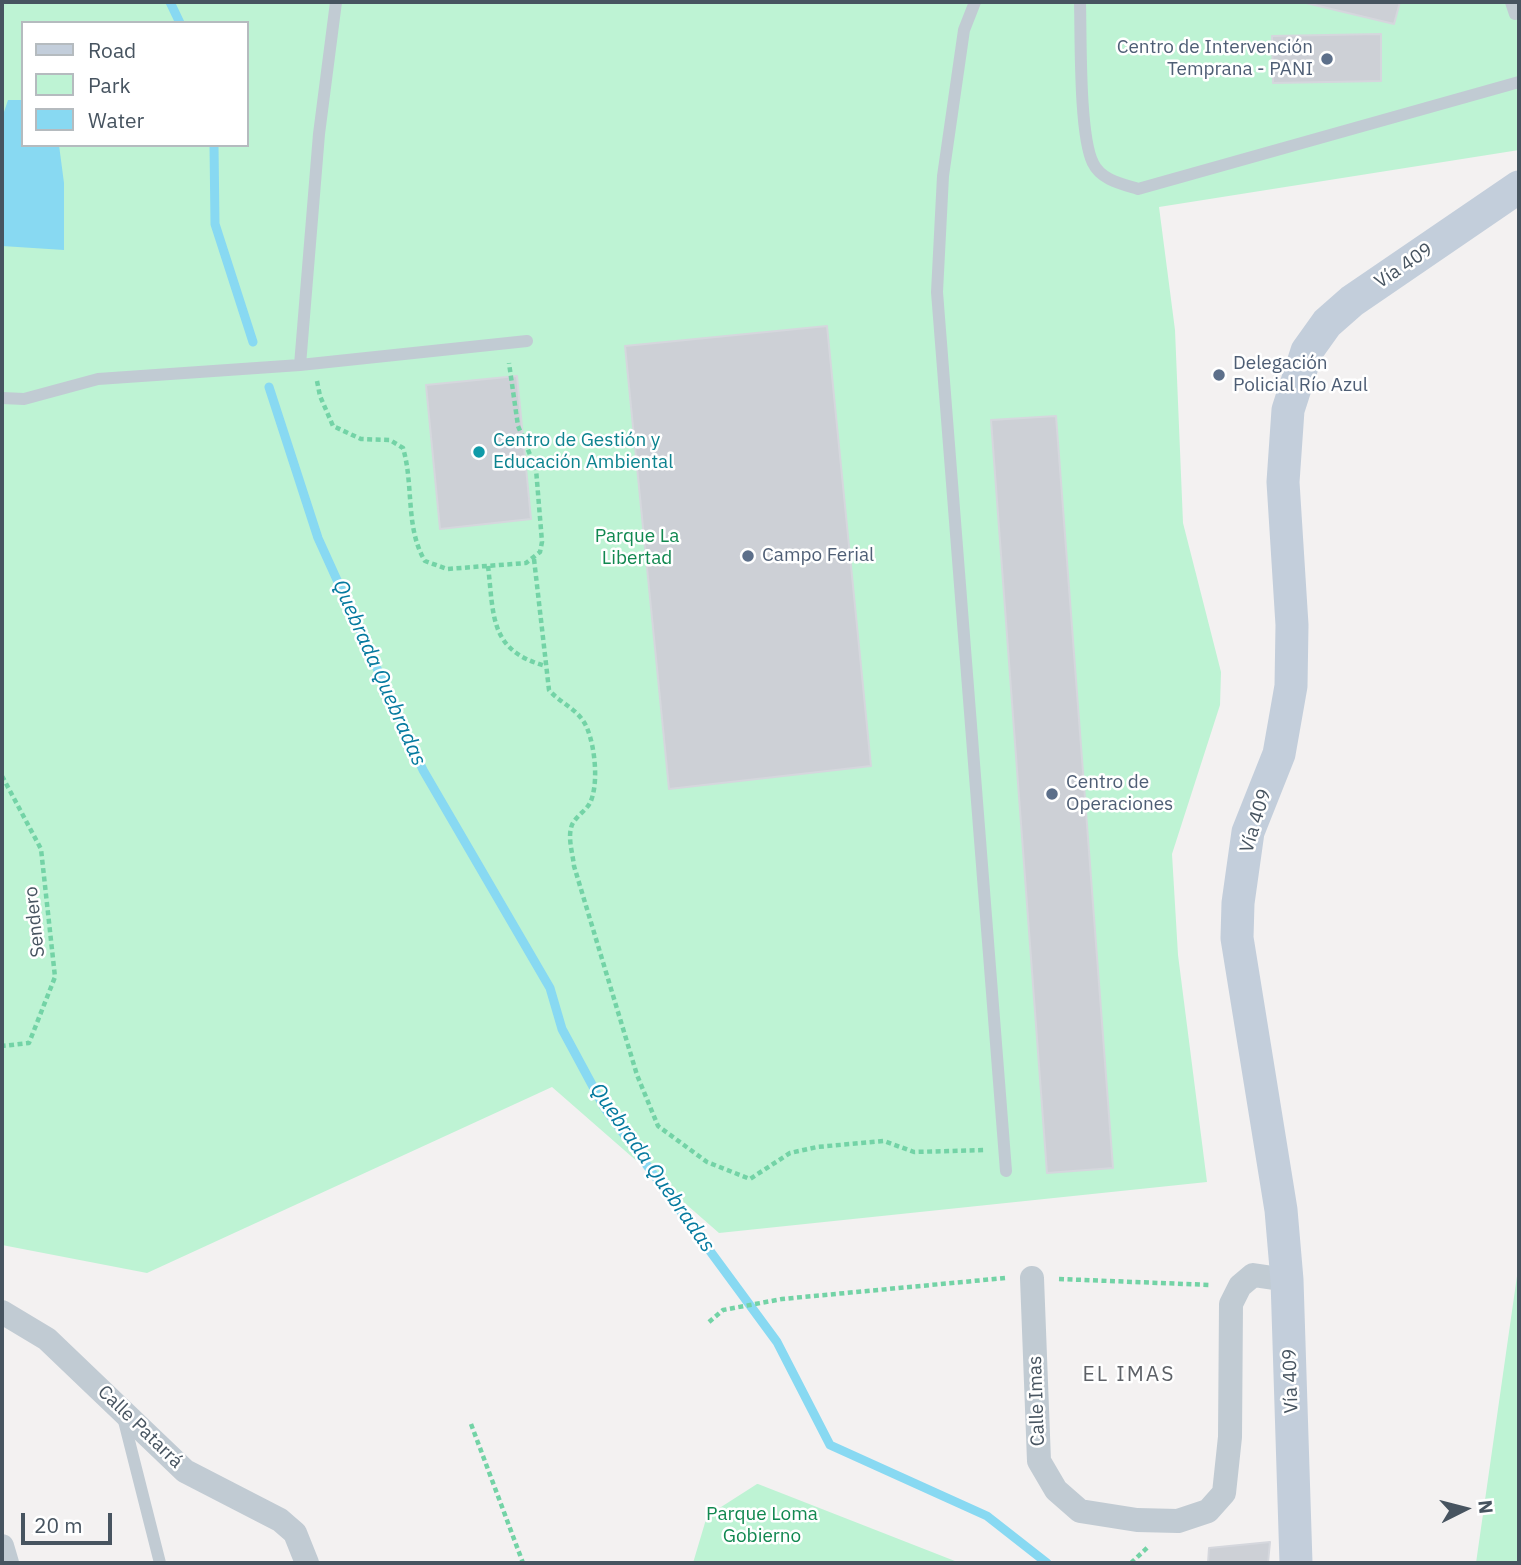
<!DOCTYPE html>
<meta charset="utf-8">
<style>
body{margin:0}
#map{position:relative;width:1521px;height:1565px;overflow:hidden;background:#f3f1f1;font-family:"IBM Plex Sans",sans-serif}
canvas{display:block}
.frame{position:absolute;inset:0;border:4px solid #475460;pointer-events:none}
.legend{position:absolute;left:21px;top:21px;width:228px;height:126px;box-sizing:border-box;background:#fff;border:2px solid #b5bbbf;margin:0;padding:9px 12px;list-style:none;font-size:21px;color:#475460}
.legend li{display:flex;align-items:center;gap:14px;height:35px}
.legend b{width:35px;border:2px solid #b5bbbf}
.north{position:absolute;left:1430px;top:1474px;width:70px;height:70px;-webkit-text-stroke:5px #fff;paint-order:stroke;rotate:84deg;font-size:19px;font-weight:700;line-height:28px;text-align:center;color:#475460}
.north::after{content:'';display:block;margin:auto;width:24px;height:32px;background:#475460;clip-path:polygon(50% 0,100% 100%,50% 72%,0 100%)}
.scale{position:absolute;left:21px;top:1513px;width:91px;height:32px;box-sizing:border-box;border:4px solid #475460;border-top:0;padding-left:9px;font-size:21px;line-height:24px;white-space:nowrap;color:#475460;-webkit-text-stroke:5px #fff;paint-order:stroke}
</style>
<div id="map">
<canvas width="1521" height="1565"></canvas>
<div class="frame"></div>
<ul class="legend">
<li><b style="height:9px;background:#c3cedb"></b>Road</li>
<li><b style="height:19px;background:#bef3d4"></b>Park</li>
<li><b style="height:19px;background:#88d9f2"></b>Water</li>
</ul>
<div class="north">N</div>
<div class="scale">20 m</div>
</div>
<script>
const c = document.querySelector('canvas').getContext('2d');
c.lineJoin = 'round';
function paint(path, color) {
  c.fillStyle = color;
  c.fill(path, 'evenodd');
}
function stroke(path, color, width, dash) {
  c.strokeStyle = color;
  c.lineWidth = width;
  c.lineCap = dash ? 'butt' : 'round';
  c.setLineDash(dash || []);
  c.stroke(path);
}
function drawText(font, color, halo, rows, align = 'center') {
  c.font = font + ' "IBM Plex Sans",sans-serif';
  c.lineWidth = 5;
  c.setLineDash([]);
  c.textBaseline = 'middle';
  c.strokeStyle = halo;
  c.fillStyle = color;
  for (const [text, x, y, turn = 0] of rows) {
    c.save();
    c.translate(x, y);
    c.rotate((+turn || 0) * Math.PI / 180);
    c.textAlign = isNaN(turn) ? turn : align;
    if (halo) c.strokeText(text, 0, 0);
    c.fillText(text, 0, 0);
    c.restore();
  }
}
paint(new Path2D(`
 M2,2h1517v148l-360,57 16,123 8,193 38,149 -1,33 -48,149 6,101 29,227 -488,51 -167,-146 -405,186 -145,-28zM23,23h224v122h-224z
 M1519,1262v301h-43z
 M757,1484h1l202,79h-267l14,-47z`), '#bef3d4');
paint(new Path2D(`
 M8,100h15v45h36l5,38v67l-62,-4v-128z`), '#88d9f2');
stroke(new Path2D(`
 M170,2l10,21
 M214,145l1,79 38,118
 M269,387l49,151 105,232 127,218 12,41 42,78 173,235 53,103 157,71 60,47`), '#88d9f2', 9);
const building = new Path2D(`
 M1302,2h98l-6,22z
 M1381,34v47l-108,2 -1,-47z
 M827,326l44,440 -202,23 -44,-443z
 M517,376l14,143 -91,10 -14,-144z
 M1056,416l57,752 -66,5 -56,-753z
 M1270,1542l-2,21h-60l1,-15z`);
paint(building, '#cdd0d6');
stroke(building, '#d5d7dd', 2);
stroke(new Path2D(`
 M317,381l3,15 13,30 28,13 29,1 13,8c11,37 2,80 22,113l22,8 79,-6 14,-11 2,-10 -6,-73 -18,-43 -9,-63
 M534,559l15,131c12,14 30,19 38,38 8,19 12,56 3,75 -5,9 -17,15 -19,25 -3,12 2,27 3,38l63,209 21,51 49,36 43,17 40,-26 27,-6 67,-6 30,11 70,-2
 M488,566c6,50 1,85 58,100
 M2,776l39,73 14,128 -26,66 -27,3
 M1059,1279l152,6
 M709,1322l14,-12 59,-11 223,-21
 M471,1424l52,139
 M1131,1563l17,-16`), '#73d3a6', 4.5, [5, 3.5]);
stroke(new Path2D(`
 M975,2l-11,28 -21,146 -6,116 69,879
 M1080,2c1,35 -1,133 13,161 8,17 29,21 45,26l381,-107
 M1511,2l4,12 4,-1
 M300,365l19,-231 17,-132
 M2,398l22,1 74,-20 202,-14 227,-24
 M123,1417l37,146`), '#c1cbd3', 12);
stroke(new Path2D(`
 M1032,1278l7,183 17,29 24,21 57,9 41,1 30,-10 16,-18 6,-56 1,-133 9,-18 13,-11 34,5
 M2,1312l45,27 138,132 95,49 15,13 12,30
 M2,1546l5,17`), '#c1cbd3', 24);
stroke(new Path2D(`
 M1296,1563l-9,-283 -6,-70 -44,-272 1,-35 10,-71 31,-78 12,-68 1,-61 -9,-143 5,-72 19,-59 20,-28 25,-22 167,-114`), '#c3cedb', 33);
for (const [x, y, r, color] of [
 [1327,59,7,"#5c6f8a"],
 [1219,375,7,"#5c6f8a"],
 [479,452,7,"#0f9aa8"],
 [748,556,7,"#5c6f8a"],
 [1052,794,7,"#5c6f8a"]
]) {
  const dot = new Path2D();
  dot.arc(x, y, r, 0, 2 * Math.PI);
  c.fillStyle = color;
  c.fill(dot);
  stroke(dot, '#fff', 2.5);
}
drawText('19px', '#4e5e75', '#fff', [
 ["Centro de Intervención",1313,48,"right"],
 ["Temprana - PANI",1313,70,"right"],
 ["Delegación",1233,364],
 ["Policial Río Azul",1233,386],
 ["Campo Ferial",762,556],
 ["Centro de",1066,783],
 ["Operaciones",1066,805]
], 'left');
drawText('19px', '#475460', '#fff', [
 ["Vía 409",1404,266,-34],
 ["Vía 409",1256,821,-73],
 ["Sendero",35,922,-96],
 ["Vía 409",1291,1381,-92],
 ["Calle Imas",1037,1401,-92],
 ["Calle Patarrá",140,1427,44]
]);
drawText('19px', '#0d838f', '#fff', [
 ["Centro de Gestión y",493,441],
 ["Educación Ambiental",493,463]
], 'left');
drawText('19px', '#118850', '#fff', [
 ["Parque La",637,537],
 ["Libertad",637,559],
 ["Parque Loma",762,1515],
 ["Gobierno",762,1537]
]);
drawText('italic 21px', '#057a9f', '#fff', [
 ["Quebrada Quebradas",379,673,66],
 ["Quebrada Quebradas",652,1168,55]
]);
c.letterSpacing = '2px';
drawText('21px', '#5d6167', '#fff', [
 ["EL IMAS",1129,1375]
]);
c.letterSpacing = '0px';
</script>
